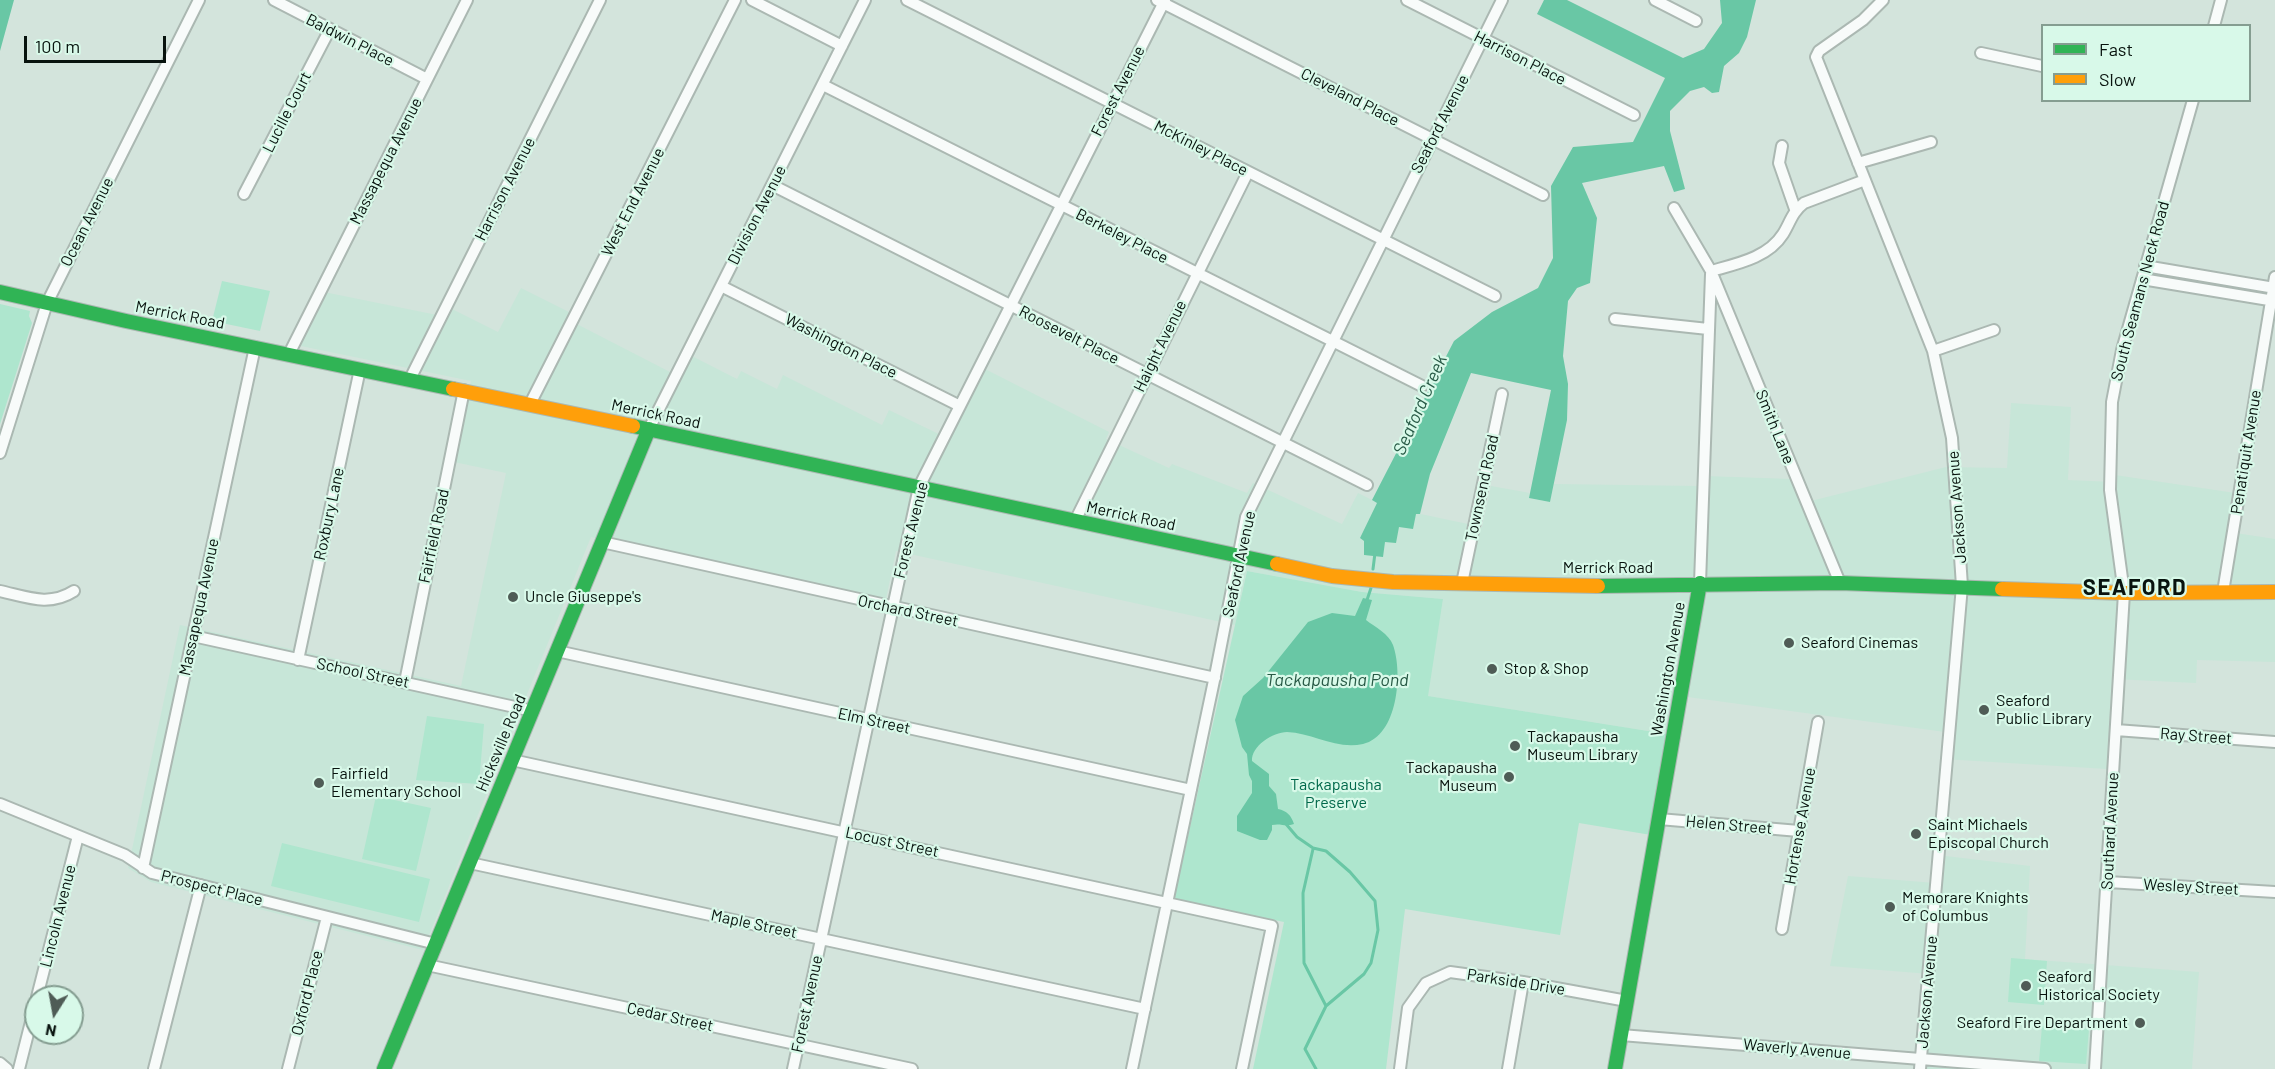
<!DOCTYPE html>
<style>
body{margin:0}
#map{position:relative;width:2275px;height:1069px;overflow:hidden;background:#d3e4dc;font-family:Barlow,sans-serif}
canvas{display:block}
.legend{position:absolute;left:2041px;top:24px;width:210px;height:78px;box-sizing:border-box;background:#d8f9e9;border:2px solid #859d91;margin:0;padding:8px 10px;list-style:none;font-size:18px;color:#08130e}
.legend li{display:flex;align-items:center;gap:12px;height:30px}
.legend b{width:30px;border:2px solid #859d91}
.north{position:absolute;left:24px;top:985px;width:60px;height:60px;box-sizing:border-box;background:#d8f9e9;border:2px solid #859d91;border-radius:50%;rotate:191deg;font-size:16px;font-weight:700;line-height:24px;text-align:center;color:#08130e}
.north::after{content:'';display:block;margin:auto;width:21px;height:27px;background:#4f5c56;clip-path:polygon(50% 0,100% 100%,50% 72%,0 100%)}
.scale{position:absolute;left:24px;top:36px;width:142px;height:27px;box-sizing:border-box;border:3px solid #08130e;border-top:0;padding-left:8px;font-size:18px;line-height:21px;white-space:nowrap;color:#08130e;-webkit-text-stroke:4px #d8f9e9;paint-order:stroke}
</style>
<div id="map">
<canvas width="2275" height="1069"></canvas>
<ul class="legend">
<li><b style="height:8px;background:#30b455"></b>Fast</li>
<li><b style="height:8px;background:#ff9f0a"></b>Slow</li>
</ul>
<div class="north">N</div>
<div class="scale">100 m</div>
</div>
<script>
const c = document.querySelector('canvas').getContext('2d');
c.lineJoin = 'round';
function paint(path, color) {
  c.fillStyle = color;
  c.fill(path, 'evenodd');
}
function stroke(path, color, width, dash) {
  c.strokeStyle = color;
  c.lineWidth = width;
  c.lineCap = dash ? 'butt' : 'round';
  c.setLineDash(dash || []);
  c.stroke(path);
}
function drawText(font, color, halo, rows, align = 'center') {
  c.font = font + ' Barlow,sans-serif';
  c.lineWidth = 4.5;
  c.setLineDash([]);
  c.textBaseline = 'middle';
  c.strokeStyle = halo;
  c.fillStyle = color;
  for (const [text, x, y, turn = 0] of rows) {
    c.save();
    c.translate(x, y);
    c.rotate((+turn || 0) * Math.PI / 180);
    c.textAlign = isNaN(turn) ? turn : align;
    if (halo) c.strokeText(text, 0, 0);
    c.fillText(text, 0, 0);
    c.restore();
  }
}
paint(new Path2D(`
 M521,288l48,24 -2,7 103,53 12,-21 55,28 4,-8 36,18 6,-14 99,50 7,-15 60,29 36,-70 124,63 -3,7 63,29 3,-4 75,29 6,-10 89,41 16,-31 20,10 -18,35 4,3 1,15 20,-14 14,-15 17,-14 66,14 9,-41 39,7 -1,5 21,4 4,-18 145,2 6,-10 87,3 11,24 143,-36 61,1 4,-65 60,4 -3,73 46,2 1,-7 120,18 -6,39 46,7v123l-78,-2 -1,23 -83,-4 -6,90 -164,-10 2,-27 -272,-37 -6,39 -240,-38 16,-97 -81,-7 -115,-21 -12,54 -339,-74 -10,48 -295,-62 -168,413 -272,-68 -23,-14 52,-243 281,61 45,-213 -52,-11 17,-81 -175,-36 28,-53 113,23 5,-11 56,28z
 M1937,855l93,11 -5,93 174,13 -7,97h-271l9,-95 -100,-8 18,-90 87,7z`), '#c7e6d8');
paint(new Path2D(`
 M222,281l48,10 -10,40 -48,-10z
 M0,304l30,7 -1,5 3,7 -32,101z
 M1247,571l115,21 81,7 -15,97 239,38 -16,101 -72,-12 -19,112 -155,-26 -19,160h-133l31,-147 -110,-23z
 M427,716l57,8 -5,60 -63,-4z
 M376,796l55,12 -15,63 -54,-12z
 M282,843l148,36 -11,43 -148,-36z
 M2011,958l36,3 -3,44 -36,-3z
 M2042,1026l47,3 -3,35 -47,-3z`), '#aee6ce');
paint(new Path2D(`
 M0,0h14l-14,51z
 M1544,0h23l116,58 21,-9 18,-26 -2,-23h36l-9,37 -8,16 -15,13 -5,26 -7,1 -8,-6 -14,4 -20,20v20l15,58 -11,3 -10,-26 -82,17 15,35 -7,65 -13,5 -9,13 -5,55 5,28 -1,36 -17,82 -21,-4 22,-108 -80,-17 -41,101 -10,40h-4l-3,15 -14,-2 -3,16 -11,-1 -2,15 -19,-2v-14l-4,-3 17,-35 -5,-3 82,-159 38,-29 46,-24 15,-30 -2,-72 22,-39 60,-5 32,-64 -128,-64z
 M1363,598l9,2 -6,20c9,7 23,14 27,25 10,28 5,91 -30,99 -27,6 -50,-11 -76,-12 -14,0 -36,14 -35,29l17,13v12l7,8 2,15c9,2 13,6 16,15 -9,3 -13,-1 -22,1v5l-5,10h-7l-23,-9v-15l15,-23v-12l-3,-6 -2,-21 -5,-7 -7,-27 8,-24 20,-18 45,-56 24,-9 23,3z`), '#69c7a5');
stroke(new Path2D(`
 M1373,569l2,-16
 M1366,603l5,-15
 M1286,824l11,13 16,11 13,3 24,21 25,29 3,29 -7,33 -7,11 -38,32 -21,43 11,20
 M1313,849l-10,44 1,70 22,43`), '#69c7a5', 3);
const street = new Path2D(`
 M274,0l153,79
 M752,0l90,46
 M907,0l588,296
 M1157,0l386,195
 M1407,0l227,115
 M1655,0l41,21
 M1883,0l-20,20 -44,31 -3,6 117,294 19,87 10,148 -42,483
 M2214,26l7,-26
 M1981,53l61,13
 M823,85l599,301
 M1782,146l-3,17 16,46
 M1858,163l73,-21
 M772,185l595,300
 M244,194l86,-165
 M1674,208l37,63 129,312
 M2145,266l130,22
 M1711,271c25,-7 57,-13 72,-37 7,-11 9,-22 21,-31l61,-23
 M2142,279l133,22
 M721,286l239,120
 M1615,319l93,10
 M1933,351l61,-21
 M289,354l178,-354
 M410,379l190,-379
 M530,404l205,-404
 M649,429l216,-429
 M0,453l47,-150 152,-303
 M1075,521l173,-349
 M602,542l613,136
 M1462,583l40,-189
 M1700,583l11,-309
 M0,591c27,6 49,16 74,0
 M2223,592l52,-315
 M193,636l340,75
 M557,651l634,139
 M298,660l62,-291
 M405,682l59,-292
 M2116,730l159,12
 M512,760l760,166 -30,143
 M0,804l125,51 27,18 284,71
 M1659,819l140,12
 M470,863l675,146
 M143,868l112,-521
 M2108,882l167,10
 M1782,929l36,-207
 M427,965l485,104
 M37,997l41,-161
 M1621,1035l424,34
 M0,1063l7,6
 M19,1069l17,-67
 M154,1069l47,-184
 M288,1069l39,-152
 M793,1069l126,-582 246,-487
 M1132,1069l84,-398 30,-154 256,-517
 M1400,1069l8,-61 18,-25 24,-11 73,10 104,19
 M1508,1069l15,-87
 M2095,1069l29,-476 -14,-103 2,-88 10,-52 71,-250`);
const fast = new Path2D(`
 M0,292l126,29 327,68
 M633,426l644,138
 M1598,586l242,-3 162,6
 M384,1069l265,-640
 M1615,1069l85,-486`);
const slow = new Path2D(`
 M453,389l180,37
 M1277,564l55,12 61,6 205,4
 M2002,589l122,4 151,-1`);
stroke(street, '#abb8b2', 14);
stroke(fast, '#abb8b2', 16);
stroke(slow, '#abb8b2', 16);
stroke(street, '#f8fbfa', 10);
stroke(fast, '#30b455', 14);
stroke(slow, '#ff9f0a', 14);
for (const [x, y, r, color] of [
 [513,597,6,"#4f5c56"],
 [1789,643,6,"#4f5c56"],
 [1492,669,6,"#4f5c56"],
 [1984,710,6,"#4f5c56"],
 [1515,746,6,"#4f5c56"],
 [1509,777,6,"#4f5c56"],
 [319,783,6,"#4f5c56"],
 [1916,834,6,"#4f5c56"],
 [1890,907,6,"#4f5c56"],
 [2026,986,6,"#4f5c56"],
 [2140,1023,6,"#4f5c56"]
]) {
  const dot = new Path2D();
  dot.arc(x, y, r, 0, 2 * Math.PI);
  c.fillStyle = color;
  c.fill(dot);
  stroke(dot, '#d8f9e9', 2);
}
drawText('16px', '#08130e', '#d8f9e9', [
 ["Baldwin Place",350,40,27],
 ["Harrison Place",1520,58,27],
 ["Forest Avenue",1118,91,-63],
 ["Cleveland Place",1350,97,27],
 ["Lucille Court",287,112,-63],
 ["Seaford Avenue",1440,124,-63],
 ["McKinley Place",1201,148,27],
 ["Massapequa Avenue",386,161,-63],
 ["Harrison Avenue",505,189,-63],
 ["West End Avenue",633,202,-63],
 ["Division Avenue",757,215,-63],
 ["Ocean Avenue",87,222,-63],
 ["Berkeley Place",1122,236,27],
 ["South Seamans Neck Road",2140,291,-75],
 ["Merrick Road",180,315,11],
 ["Roosevelt Place",1069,335,27],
 ["Washington Place",841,346,27],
 ["Haight Avenue",1160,346,-64],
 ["Merrick Road",656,414,12],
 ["Smith Lane",1775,427,68],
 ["Penatiquit Avenue",2246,452,-81],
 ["Townsend Road",1482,488,-78],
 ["Jackson Avenue",1957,507,-94],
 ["Roxbury Lane",329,514,-78],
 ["Merrick Road",1131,516,12],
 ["Forest Avenue",911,530,-76],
 ["Fairfield Road",434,536,-78],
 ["Seaford Avenue",1239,564,-78],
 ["Merrick Road",1608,568],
 ["Massapequa Avenue",199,607,-78],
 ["Orchard Street",908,611,12],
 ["Washington Avenue",1668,669,-80],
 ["School Street",363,673,12],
 ["Elm Street",874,721,12],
 ["Ray Street",2196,736,4],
 ["Hicksville Road",501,743,-67],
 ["Helen Street",1729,825,5],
 ["Hortense Avenue",1800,826,-80],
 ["Southard Avenue",2110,831,-87],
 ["Locust Street",892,842,12],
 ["Wesley Street",2191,887,3],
 ["Prospect Place",212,888,14],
 ["Lincoln Avenue",58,916,-76],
 ["Maple Street",754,924,12],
 ["Parkside Drive",1516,982,9],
 ["Jackson Avenue",1927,992,-85],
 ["Oxford Place",307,993,-76],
 ["Forest Avenue",807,1004,-78],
 ["Cedar Street",670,1017,12],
 ["Waverly Avenue",1797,1049,5]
]);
drawText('16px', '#08130e', '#d8f9e9', [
 ["Uncle Giuseppe's",525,597],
 ["Seaford Cinemas",1801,643],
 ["Stop & Shop",1504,669],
 ["Seaford",1996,701],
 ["Public Library",1996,719],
 ["Tackapausha",1527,737],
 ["Museum Library",1527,755],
 ["Tackapausha",1497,768,"right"],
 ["Museum",1497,786,"right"],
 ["Fairfield",331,774],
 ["Elementary School",331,792],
 ["Saint Michaels",1928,825],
 ["Episcopal Church",1928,843],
 ["Memorare Knights",1902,898],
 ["of Columbus",1902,916],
 ["Seaford",2038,977],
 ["Historical Society",2038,995],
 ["Seaford Fire Department",2128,1023,"right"]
], 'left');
drawText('16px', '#00684a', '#d8f9e9', [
 ["Tackapausha",1336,785],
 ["Preserve",1336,803]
]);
drawText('italic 18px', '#285a46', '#d8f9e9', [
 ["Seaford Creek",1420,405,-66],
 ["Tackapausha Pond",1337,680]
]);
c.letterSpacing = '1.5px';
drawText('bold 22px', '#08130e', '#d8f9e9', [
 ["SEAFORD",2135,588]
]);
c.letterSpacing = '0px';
</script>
